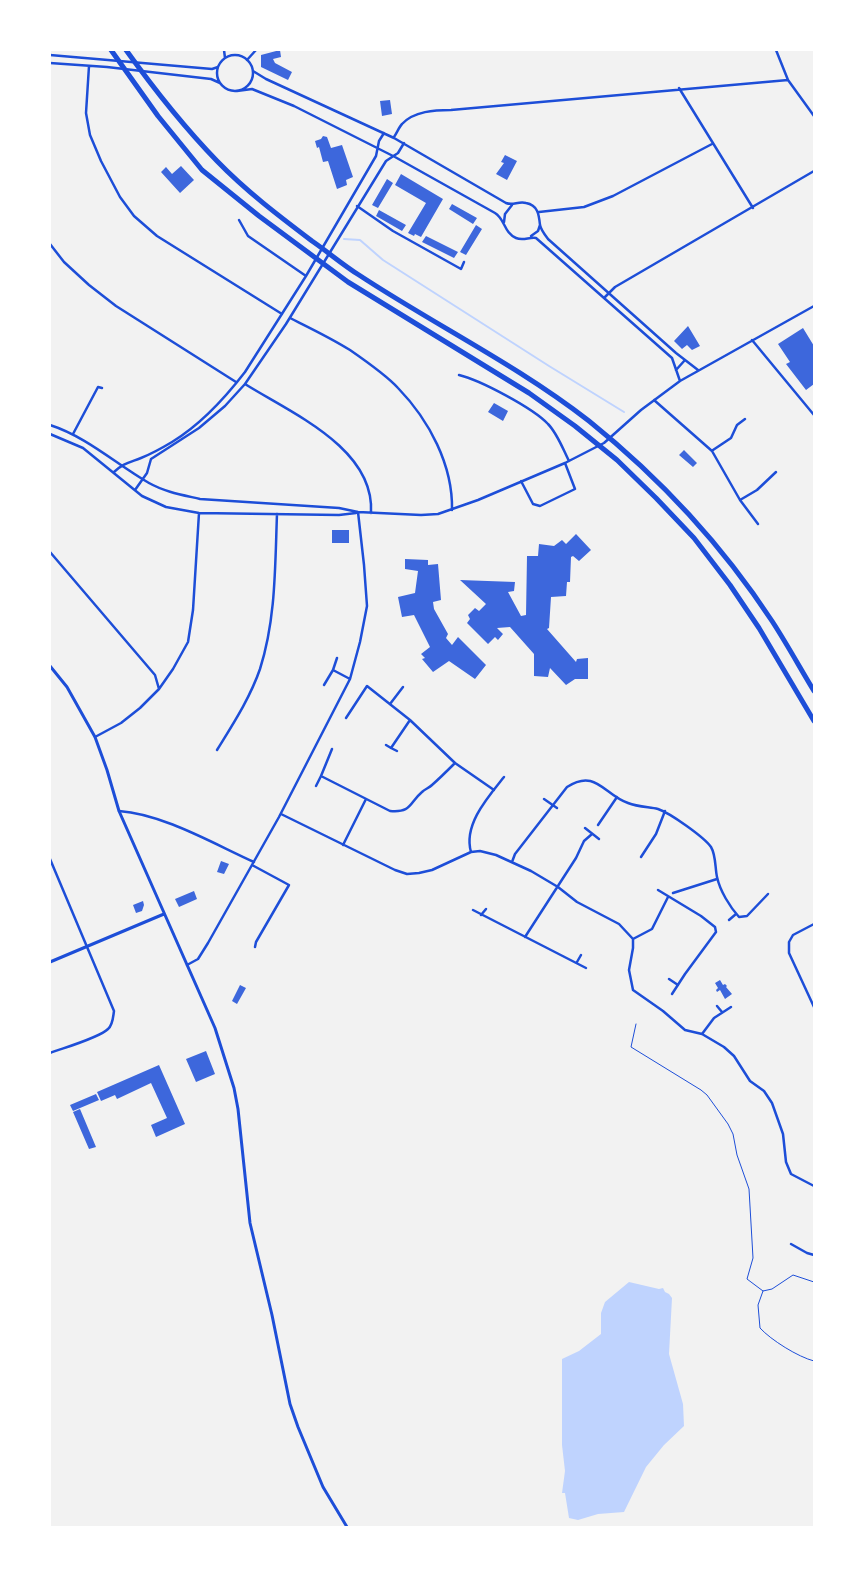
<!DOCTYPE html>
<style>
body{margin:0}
#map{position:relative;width:864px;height:1577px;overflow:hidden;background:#f2f2f2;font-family:Montserrat,sans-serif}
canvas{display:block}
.frame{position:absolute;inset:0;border:51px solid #fff;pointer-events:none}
</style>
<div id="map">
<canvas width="864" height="1577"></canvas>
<div class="frame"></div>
</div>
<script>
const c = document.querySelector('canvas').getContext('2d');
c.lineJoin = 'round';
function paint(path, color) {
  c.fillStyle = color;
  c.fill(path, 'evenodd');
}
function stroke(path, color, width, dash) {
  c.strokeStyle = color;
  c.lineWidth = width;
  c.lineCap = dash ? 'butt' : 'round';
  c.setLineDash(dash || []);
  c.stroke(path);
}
paint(new Path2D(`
 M629,1282l30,7 4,-1 2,4 4,2 3,4 -3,56 14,50 1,22 -20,19 -18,22 -22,45 -26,2 -20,6 -9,-2 -4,-25h-3l3,-22 -3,-26v-86l17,-8 22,-17v-21l4,-11z`), '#bfd3fe');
stroke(new Path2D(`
 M344,239l16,1 23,20 166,106 75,46`), '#bfd3fe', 2);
paint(new Path2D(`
 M280,50l1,7 -8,2 2,4 17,9 -4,8 -27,-13v-12z
 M390,100l2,14 -10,2 -2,-15z
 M323,136l4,1 4,11 11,-3 11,32 -7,3 1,5 -10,4 -9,-28 -5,1 -4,-15 -2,1 -2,-7 6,-2z
 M505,155l12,6 -10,19 -11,-6 8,-11 -3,-1z
 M181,166l13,14 -14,13 -19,-21 5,-5 6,7z
 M401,174l42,25 -22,38 -6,-3 -1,2 -6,-3 18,-30 -31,-18z
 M387,179l6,4 -15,25 -6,-3z
 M452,204l25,14 -4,6 -24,-15z
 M379,210l27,15 -4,6 -26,-15z
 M476,225l6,4 -16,26 -6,-3z
 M426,236l32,16 -4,6 -32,-16z
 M688,326l12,20 -8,4 -5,-5 -5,4 -8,-8z
 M803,328l11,18v38l-8,6 -20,-26 4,-2 -12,-18z
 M494,403l14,8 -5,10 -15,-9z
 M684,450l13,13 -4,4 -14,-12z
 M332,530h17v13h-17z
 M576,534l15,16 -12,11 -6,-5 -2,1 -1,25h-3l-1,14 -15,1 -2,31 -2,1 29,33 1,-3 11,-1v21h-13l-9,6 -16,-17 -2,9 -14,-1v-22l-24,-27 -13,1 6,6 -5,6 -3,-3 -7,7 -21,-21 3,-4 -2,-4 7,-7 4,3 7,-7 -26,-24 55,2 -1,9 -6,1 13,24 5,-1 1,-59h11l1,-12 15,2 8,-6 4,4z
 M405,559l23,1v5l10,-1 3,36 -8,2 1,7 14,25 -2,4 6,7 6,-8 28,28 -11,14 -26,-18 -16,11 -11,-13 3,-1 -4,-4 9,-7 -16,-32 -12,2 -4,-20 17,-4 3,-22 -13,-2z
 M221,861l8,3 -5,10 -7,-2z
 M194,891l3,8 -18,8 -4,-8z
 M143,901l1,4 -2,6 -6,2 -3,-8z
 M720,980l3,5 2,-1 2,2 -1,1 6,7 -7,5 -5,-9 -3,2 -1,-2 2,-2 -3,-5z
 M240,985l6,3 -9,16 -5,-3z
 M206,1051l9,23 -19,8 -10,-23z
 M159,1065l26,59 -29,13 -5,-12 16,-7 -16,-35 -34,16 -2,-4 -14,6 -4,-9z
 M96,1094l3,6 -26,11 -3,-6z
 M80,1109l16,38 -7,2 -16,-37z`), '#3d67dc');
stroke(new Path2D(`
 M636,1024l-5,23 70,43 6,5 21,29 5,10 4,21 12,34 4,69 -6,21 16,12 9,-2 21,-14 21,7
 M763,1291l-5,14 2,23c11,12 38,29 54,33`), '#1d4ed8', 1);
stroke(new Path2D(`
 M224,50l1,8
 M776,50l12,30 26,36
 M217 73a18 18 0 1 1 36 0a18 18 0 1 1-36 0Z
 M50,55l162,14 6,-2
 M247,60l9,-10
 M50,63l57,4 104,12 9,4
 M89,66l-3,47 4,22 11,26 19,36 14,19 23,20 125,78
 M253,71l13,8 128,59 112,65c7,3 12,-2 20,0 12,2 13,12 14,22 1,5 5,10 8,14l128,114 22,17
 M679,88l74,120
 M237,91l15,-2 42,17 101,51 100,56c10,6 9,20 21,25 7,3 13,-1 20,0l136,120 8,23
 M394,137c3,-4 5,-10 8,-13 12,-13 33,-14 49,-14l337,-30
 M357,206l36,25 68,38 3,-7
 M539,212l45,-5 29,-11 99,-52
 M239,220l9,16 58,40
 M504,222l1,-8 7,-9
 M531,236l7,-5 2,-6
 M50,244l14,18 25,23 27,21 120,76
 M604,298l11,-11 199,-116
 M290,318c20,10 41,20 60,32 13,9 38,27 48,38 31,32 55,77 54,122
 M752,340l62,75
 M676,370l9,-10
 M459,375c21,5 74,33 89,49 9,9 15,25 21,37
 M245,384c46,29 130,64 126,129
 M654,400l58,51 28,49 18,24
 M50,425c37,12 66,39 99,58 16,9 34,12 51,16l139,9 19,4 63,3 17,-1 40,-14 87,-37 39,-20 37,-33 39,-29 134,-75
 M50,434l33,14 59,48 24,11 33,6 140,2 17,-2
 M73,434l25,-47 4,1
 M713,450l18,-12 6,-13 8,-6
 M114,472c10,-9 14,-9 27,-14 10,-4 21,-10 31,-16 28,-17 53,-44 73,-70l61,-96 70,-120 3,-15 5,-8
 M521,481l12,23 7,2 35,-17 -10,-26
 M135,490l12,-17 4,-14 48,-31 26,-22 20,-22 41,-60 100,-163 12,-8 6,-10
 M740,500l17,-10 19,-18
 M50,552l105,123 4,14
 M333,670l17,9
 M324,685l9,-15 4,-12
 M390,704l13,-17
 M346,718l21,-32 43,34 45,43 39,27
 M95,737l26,-14 19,-15 19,-19 14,-20 15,-27 5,-32 6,-97
 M386,745l5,3 19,-28
 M391,748l6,3
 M332,749l-11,27 69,35c22,2 19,-8 32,-19 3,-3 7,-4 10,-7 8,-7 15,-14 23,-22
 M217,750c16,-26 33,-52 43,-81 16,-50 15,-103 17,-155
 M316,786l5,-10
 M544,799l13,9
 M119,811c44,3 95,33 135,51
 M281,814l114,56 12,4 12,-1 13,-3 39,-18 9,-1 16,4 35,16 27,16 19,15 42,22 14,15v9l-4,22 4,20 30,21 22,19 17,4 22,13 10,9 16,25 14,10 8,12 11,31 3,28 5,12 23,12
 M598,825l19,-28
 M585,828l14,11
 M343,845l23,-46
 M471,852c-8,-27 17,-55 33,-75
 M641,857l15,-23 9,-23
 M50,859l64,152c-1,6 -1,14 -6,18 -9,9 -45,19 -58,24
 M512,862l3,-8 52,-67c29,-19 37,8 61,16 10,4 21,4 30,6 12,4 46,28 53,38 5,8 4,21 6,30 3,14 13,30 22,40l8,-1 21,-22
 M252,865l37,20 -33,57 -1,5
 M658,890l43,26 14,11 1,5 -31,42 -13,20
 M673,893l44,-14
 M473,910l113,58
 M481,915l5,-6
 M729,920l7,-6
 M814,924l-21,11 -4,7v11l25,54
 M525,937l51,-79 8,-17 8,-7
 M633,939l19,-10 16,-32
 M577,962l4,-7
 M187,965l11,-6 10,-16 71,-126 71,-138 10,-37 7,-36 -3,-41 -6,-53
 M669,979l9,6
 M717,1006l5,6
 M702,1034l12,-16 17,-11
 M791,1244l16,9 7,2`), '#1d4ed8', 2.5);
stroke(new Path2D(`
 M50,666l17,21 28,50 12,33 12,41 96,217 19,60 4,21 12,114 22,92 18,89 8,23 25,60 24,40
 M50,962l114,-48`), '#1d4ed8', 3);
stroke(new Path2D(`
 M111,50l47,66 44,54 57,46 89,66 181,111 46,33 42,34 39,38 38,40 36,47 29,43 55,93
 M126,50c28,39 58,77 91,111 29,30 62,55 95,80 16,11 31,24 47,34 76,50 158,90 230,146 71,57 133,124 183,200 15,23 28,47 42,70`), '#1d4ed8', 5);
</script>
